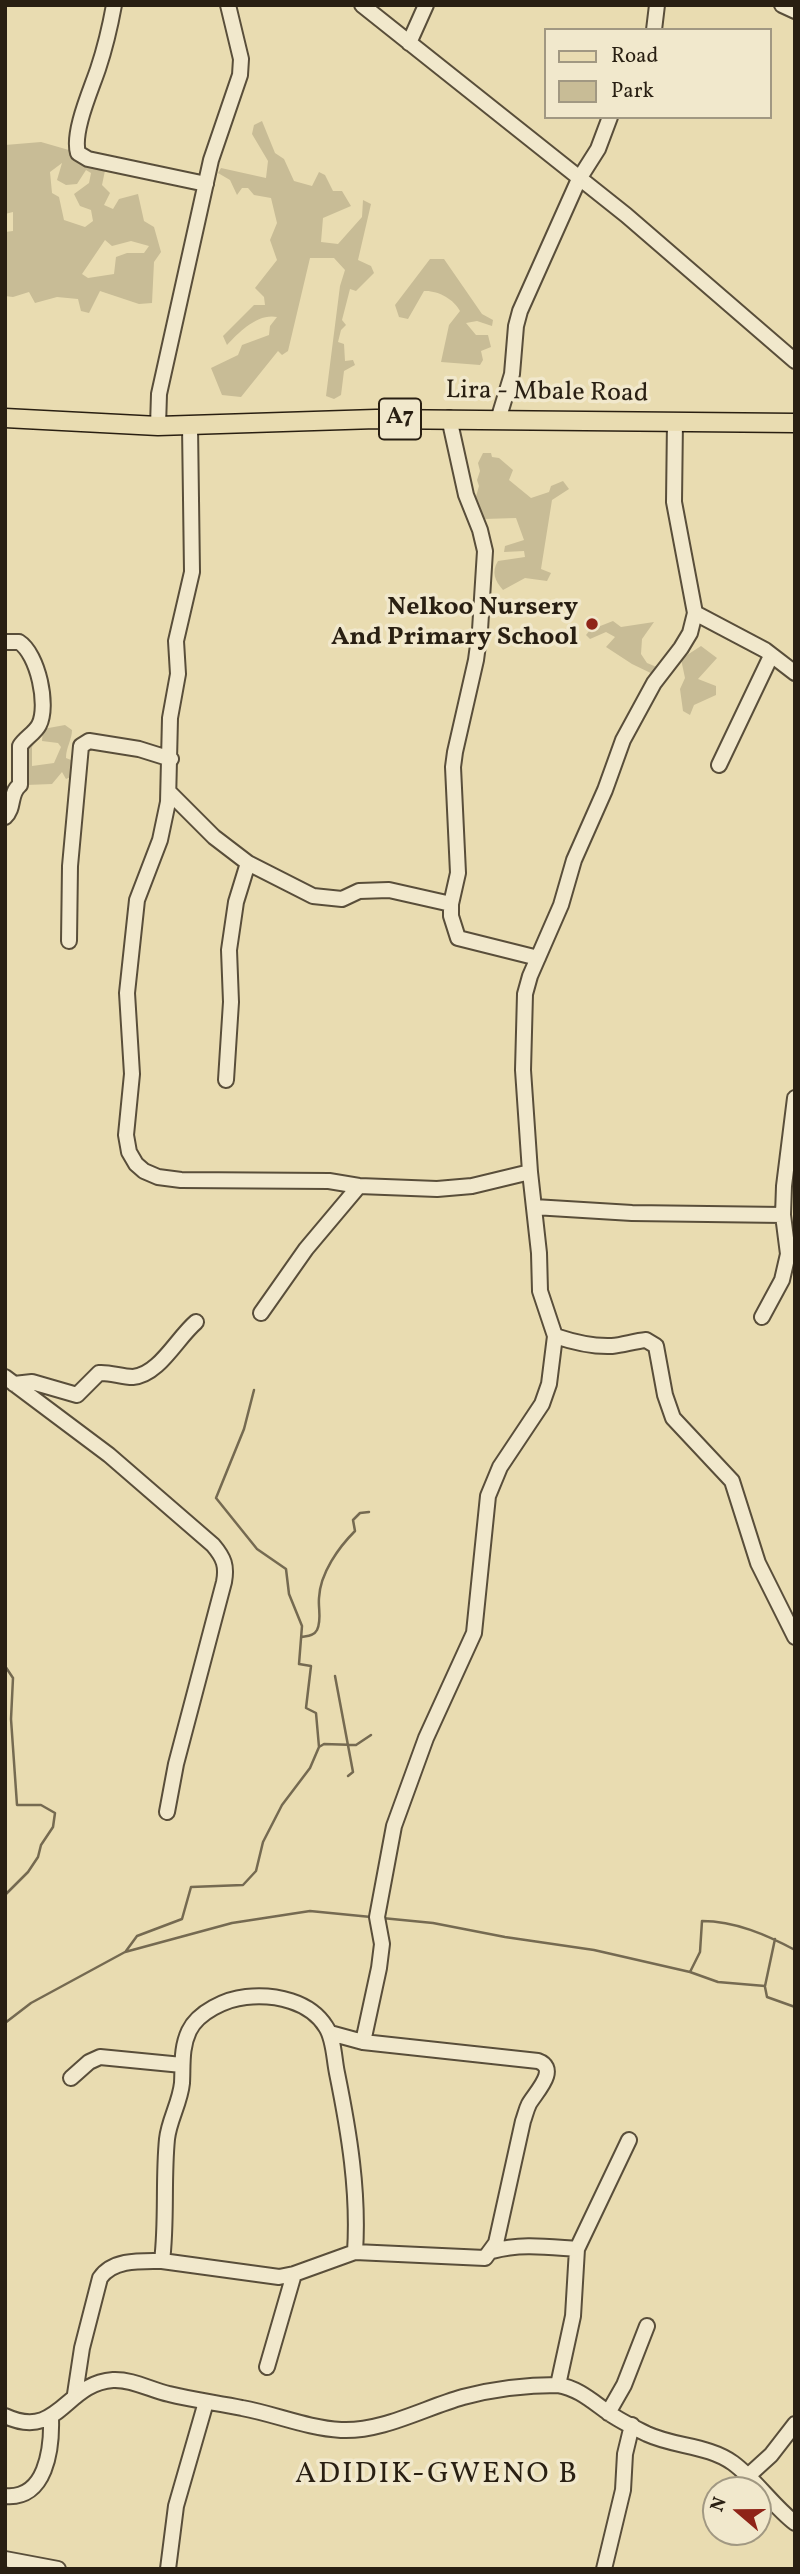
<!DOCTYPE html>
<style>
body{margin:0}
#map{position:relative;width:800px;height:2574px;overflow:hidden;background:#e9dcb1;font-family:Vollkorn,serif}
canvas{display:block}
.frame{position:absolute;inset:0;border:7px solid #291f12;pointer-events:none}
.legend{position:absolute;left:544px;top:28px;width:228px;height:91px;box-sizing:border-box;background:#f1e8cc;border:2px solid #a19882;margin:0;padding:9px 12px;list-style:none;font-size:21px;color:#291f12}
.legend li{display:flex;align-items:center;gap:14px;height:35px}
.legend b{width:35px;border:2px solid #a19882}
.north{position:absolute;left:702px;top:2476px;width:70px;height:70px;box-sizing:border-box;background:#f1e8cc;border:2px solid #a19882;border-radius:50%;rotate:290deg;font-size:19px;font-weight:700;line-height:28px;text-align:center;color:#291f12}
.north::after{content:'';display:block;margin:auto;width:24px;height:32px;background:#8f2418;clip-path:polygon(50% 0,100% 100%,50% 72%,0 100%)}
</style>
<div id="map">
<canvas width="800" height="2574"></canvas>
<div class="frame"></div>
<ul class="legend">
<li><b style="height:9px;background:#e9dcb1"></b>Road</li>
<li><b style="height:19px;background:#c8bc96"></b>Park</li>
</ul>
<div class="north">N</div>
</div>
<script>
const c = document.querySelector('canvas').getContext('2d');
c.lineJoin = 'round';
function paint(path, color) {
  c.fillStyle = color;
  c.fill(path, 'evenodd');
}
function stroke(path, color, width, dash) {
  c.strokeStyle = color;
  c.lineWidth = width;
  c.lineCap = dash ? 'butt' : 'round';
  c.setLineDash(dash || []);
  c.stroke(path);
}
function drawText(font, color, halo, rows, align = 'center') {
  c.font = font + ' Vollkorn,serif';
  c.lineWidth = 7;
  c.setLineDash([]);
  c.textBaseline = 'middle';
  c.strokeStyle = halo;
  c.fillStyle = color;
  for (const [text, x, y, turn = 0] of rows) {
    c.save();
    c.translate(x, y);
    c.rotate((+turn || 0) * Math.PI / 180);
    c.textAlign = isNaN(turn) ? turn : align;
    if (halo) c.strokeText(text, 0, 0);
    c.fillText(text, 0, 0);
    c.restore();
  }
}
paint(new Path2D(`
 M262,121l13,32 9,6 10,22 18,5 7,-14 6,3 8,16h9l9,15 -28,12 -2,24 17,2 24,-27 1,-17 8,4 -13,56 13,6 3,7 -18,18 -6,-2 -8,31 4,5 -5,5 -3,12 6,2 1,17 8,-1 2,5 -11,6 -3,24 -7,4 -8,-3 14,-110 5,-16 -11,-12h-24l-22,93 -6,4 -4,-4 -37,46 -19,-2 -11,-27 27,-13 4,-10 27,-10 1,-9 7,-9c-19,-4 -38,15 -50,28l-4,-9 31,-31h11l-1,-8 -9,-9 22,-28 -7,-20 7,-17 -6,-25 -17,-3 -6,-7h-6l-5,7 -7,-15 -12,-7 3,-5 45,10 2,-17 -16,-27 2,-9z
 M41,142l66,19 -5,24 8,8 -6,12 9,4 6,-10 19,-5 6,27 10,6 7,25 -7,10 -2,41 -13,1 -39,-13 -11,22 -8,-2 -3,-12 -21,-2 -22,6 -6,-11 -16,5 -8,-1v-64l8,-1v-19l-8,2v-69zM62,163l-5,17 9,5 11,-1 9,-14 5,3 -2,10 -15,11 6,12 11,4 2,11 -8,6 -21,-7 -5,-23 -7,-4 -2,-21zM105,240l7,6 19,-5 18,5 -5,7h-17l-11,4 -2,17 -26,4 -6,-4z
 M430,259h14l38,55 11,6 -1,6 -15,-5 -11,2 10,12h12l3,12 -10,4 2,9 -3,5 -39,-3 8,-37 11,-14c-6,-12 -23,-21 -36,-20l-16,28 -9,-2 -4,-12z
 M483,453h8l1,4 7,1 14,12 -4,10 22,18 18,-6 2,-6 12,-5 6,8 -17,11 -11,69 10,4 -4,8 -22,-3 -22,12c-8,-9 -12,-18 -5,-29l27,-4 -1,-6 -20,1 1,-6 19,-6 -8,-22 -32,1 -9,-19 4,-14 -2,-6 3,-9 -2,-8z
 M613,621l8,6 33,-5 -12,17 -1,15 6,9 12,5 2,10 -29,-14 -26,-17 9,-10 -9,-5 -16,7 -4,-4 4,-5z
 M701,646l16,12 -19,21 18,7v9l-22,10 -4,10 -7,-4 -3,-22 5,-11 -4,-19z
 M65,725l7,5c0,10 -6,17 -6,28l5,2 2,16 -7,3 -4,-7 -10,12 -26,1 -3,-40 12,-10 2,5 -5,7v19l22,-3 7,-16 -3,-4 -16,-2 1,-12z`), '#c8bc96');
stroke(new Path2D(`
 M302,1637c5,-1 12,-1 15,-7 5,-10 1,-22 2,-32 1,-25 20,-51 36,-67l-2,-11 7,-7 9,-1
 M5,1666l8,12 -2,41 6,86h24l14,8 -2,14 -12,18 -3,12 -10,15 -23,23
 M335,1676l18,96 -5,4
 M319,1747l5,-3 32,1 15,-10
 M382,1918l51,5 72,14 89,13 96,22 10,-20 2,-31c33,0 65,14 93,29
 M126,1951l11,-15 45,-17 9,-32 52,-2 13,-14 7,-29 19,-37 28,-37 9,-21 -3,-34 -10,-5 5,-42 -12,-2 3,-38 -13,-32 -3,-25 -29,-20 -41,-51 28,-69 10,-39
 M690,1972l28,10 47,4 10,-47
 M765,1987l2,10 28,10
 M5,2023l26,-20 94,-51 107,-29 78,-12 61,6`), '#756a51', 2.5);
const minor = new Path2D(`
 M114,5c-4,22 -9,43 -16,64 -7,21 -26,63 -20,84l10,6 118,25
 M362,5l264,210 169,146
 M782,5l13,6
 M654,30l3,-25
 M409,43l17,-38
 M449,418l17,77 14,35 5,21 -5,79 -4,30 -21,92 -2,15 5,106 -7,31v12l7,22 80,20
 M498,420l14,-46 4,-48 4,-15 59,-132 19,-30 12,-32
 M158,426l1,-32 52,-234 29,-85 1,-16 -13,-54
 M190,426l2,146 -16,69 2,33 -8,44 -2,84 -8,38 -23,60 -10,93 5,81 -6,61 3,17 7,12 8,7 14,6 23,3 148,1 30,5 78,3 35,-3 58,-14
 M695,613l70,37 30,23
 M5,642h14c19,12 30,64 20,83 -4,8 -14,13 -19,21v39c-11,8 -5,23 -15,32
 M719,765l52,-109
 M169,792l45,45 34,26 65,33 29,3 17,-8 30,-1 62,14
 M69,941l1,-75 11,-120 8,-5 50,8 32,10
 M226,1080l5,-78 -2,-52 7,-48 12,-39
 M534,1207l98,6 151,2
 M261,1313l45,-64 53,-63
 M762,1317l20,-37 6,-26 -5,-39 1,-29 11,-88
 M555,1336c18,6 37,11 57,10 11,-1 23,-5 34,-6l10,6 9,49 8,23 59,63 26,82 37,74
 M5,1377l104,78 104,90c11,13 14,21 11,37l-48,182 -9,48
 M14,1384l18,-2 45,13 22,-22c11,-1 22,4 34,4 26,-2 44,-39 63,-55
 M330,2033l33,9 175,19c22,8 -3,32 -9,43 -3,6 -4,12 -6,17l-27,122 -11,15 -130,-6
 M363,2042l16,-74 3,-24 -5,-27 17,-91 32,-88 48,-105 14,-137 12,-29 42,-63 7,-20 6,-48 -15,-45 -1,-38 -9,-81 -7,-102 2,-76 5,-18 31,-71 13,-45 31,-70 18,-50 31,-57 27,-35 9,-15 5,-20 -21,-111 1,-81
 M71,2078l18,-16 11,-5 82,8
 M492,2251c29,-8 56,-4 85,-2
 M267,2367l27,-93
 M558,2385l15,-69 4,-67 52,-109
 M75,2394l7,-46 18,-70c13,-19 41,-17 62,-17 5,-40 1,-81 5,-122 2,-19 13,-36 15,-56 1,-18 -1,-35 7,-52 9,-19 37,-32 57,-34 29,-3 64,4 80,30 8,12 8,32 11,46 12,59 22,119 18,179l-61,22 -15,3 -117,-16
 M608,2413l16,-28 23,-59
 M5,2416c54,25 60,-33 108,-36 19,-1 38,10 56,14 24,6 49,9 73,14 33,6 65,20 99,22 41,2 83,-22 122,-33 30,-8 64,-12 95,-12 20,3 35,17 51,28 11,8 26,15 38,21 28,13 61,11 86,29 23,17 39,42 62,60
 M749,2475l22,-20 24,-31
 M5,2496c41,4 47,-47 46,-78
 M5,2559l53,10
 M168,2569l8,-63 30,-104
 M604,2569l19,-79 2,-36 7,-29`);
const major = new Path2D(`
 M5,418l153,8 218,-7 419,4`);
stroke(minor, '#594e3a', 18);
stroke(major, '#291f12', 21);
stroke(minor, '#f1e8cc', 14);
stroke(major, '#e9dcb1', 18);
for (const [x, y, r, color] of [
 [592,624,7,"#8f2418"]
]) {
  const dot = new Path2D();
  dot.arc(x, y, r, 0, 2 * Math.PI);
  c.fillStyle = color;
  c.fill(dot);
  stroke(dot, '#f1e8cc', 2.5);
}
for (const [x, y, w] of [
 [400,419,42]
]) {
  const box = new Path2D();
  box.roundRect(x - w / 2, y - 20.5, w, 41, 5);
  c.fillStyle = '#f1e8cc';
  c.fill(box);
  stroke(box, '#291f12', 2);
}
drawText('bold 24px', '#291f12', null, [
 ["A7",400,419]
]);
drawText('26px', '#291f12', '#f1e8cc', [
 ["Lira - Mbale Road",547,394,1]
]);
drawText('bold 26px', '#291f12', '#f1e8cc', [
 ["Nelkoo Nursery",578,609],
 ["And Primary School",578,639]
], 'right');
c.letterSpacing = '2px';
drawText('30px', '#291f12', '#f1e8cc', [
 ["ADIDIK-GWENO B",437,2476]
]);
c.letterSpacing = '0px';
</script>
